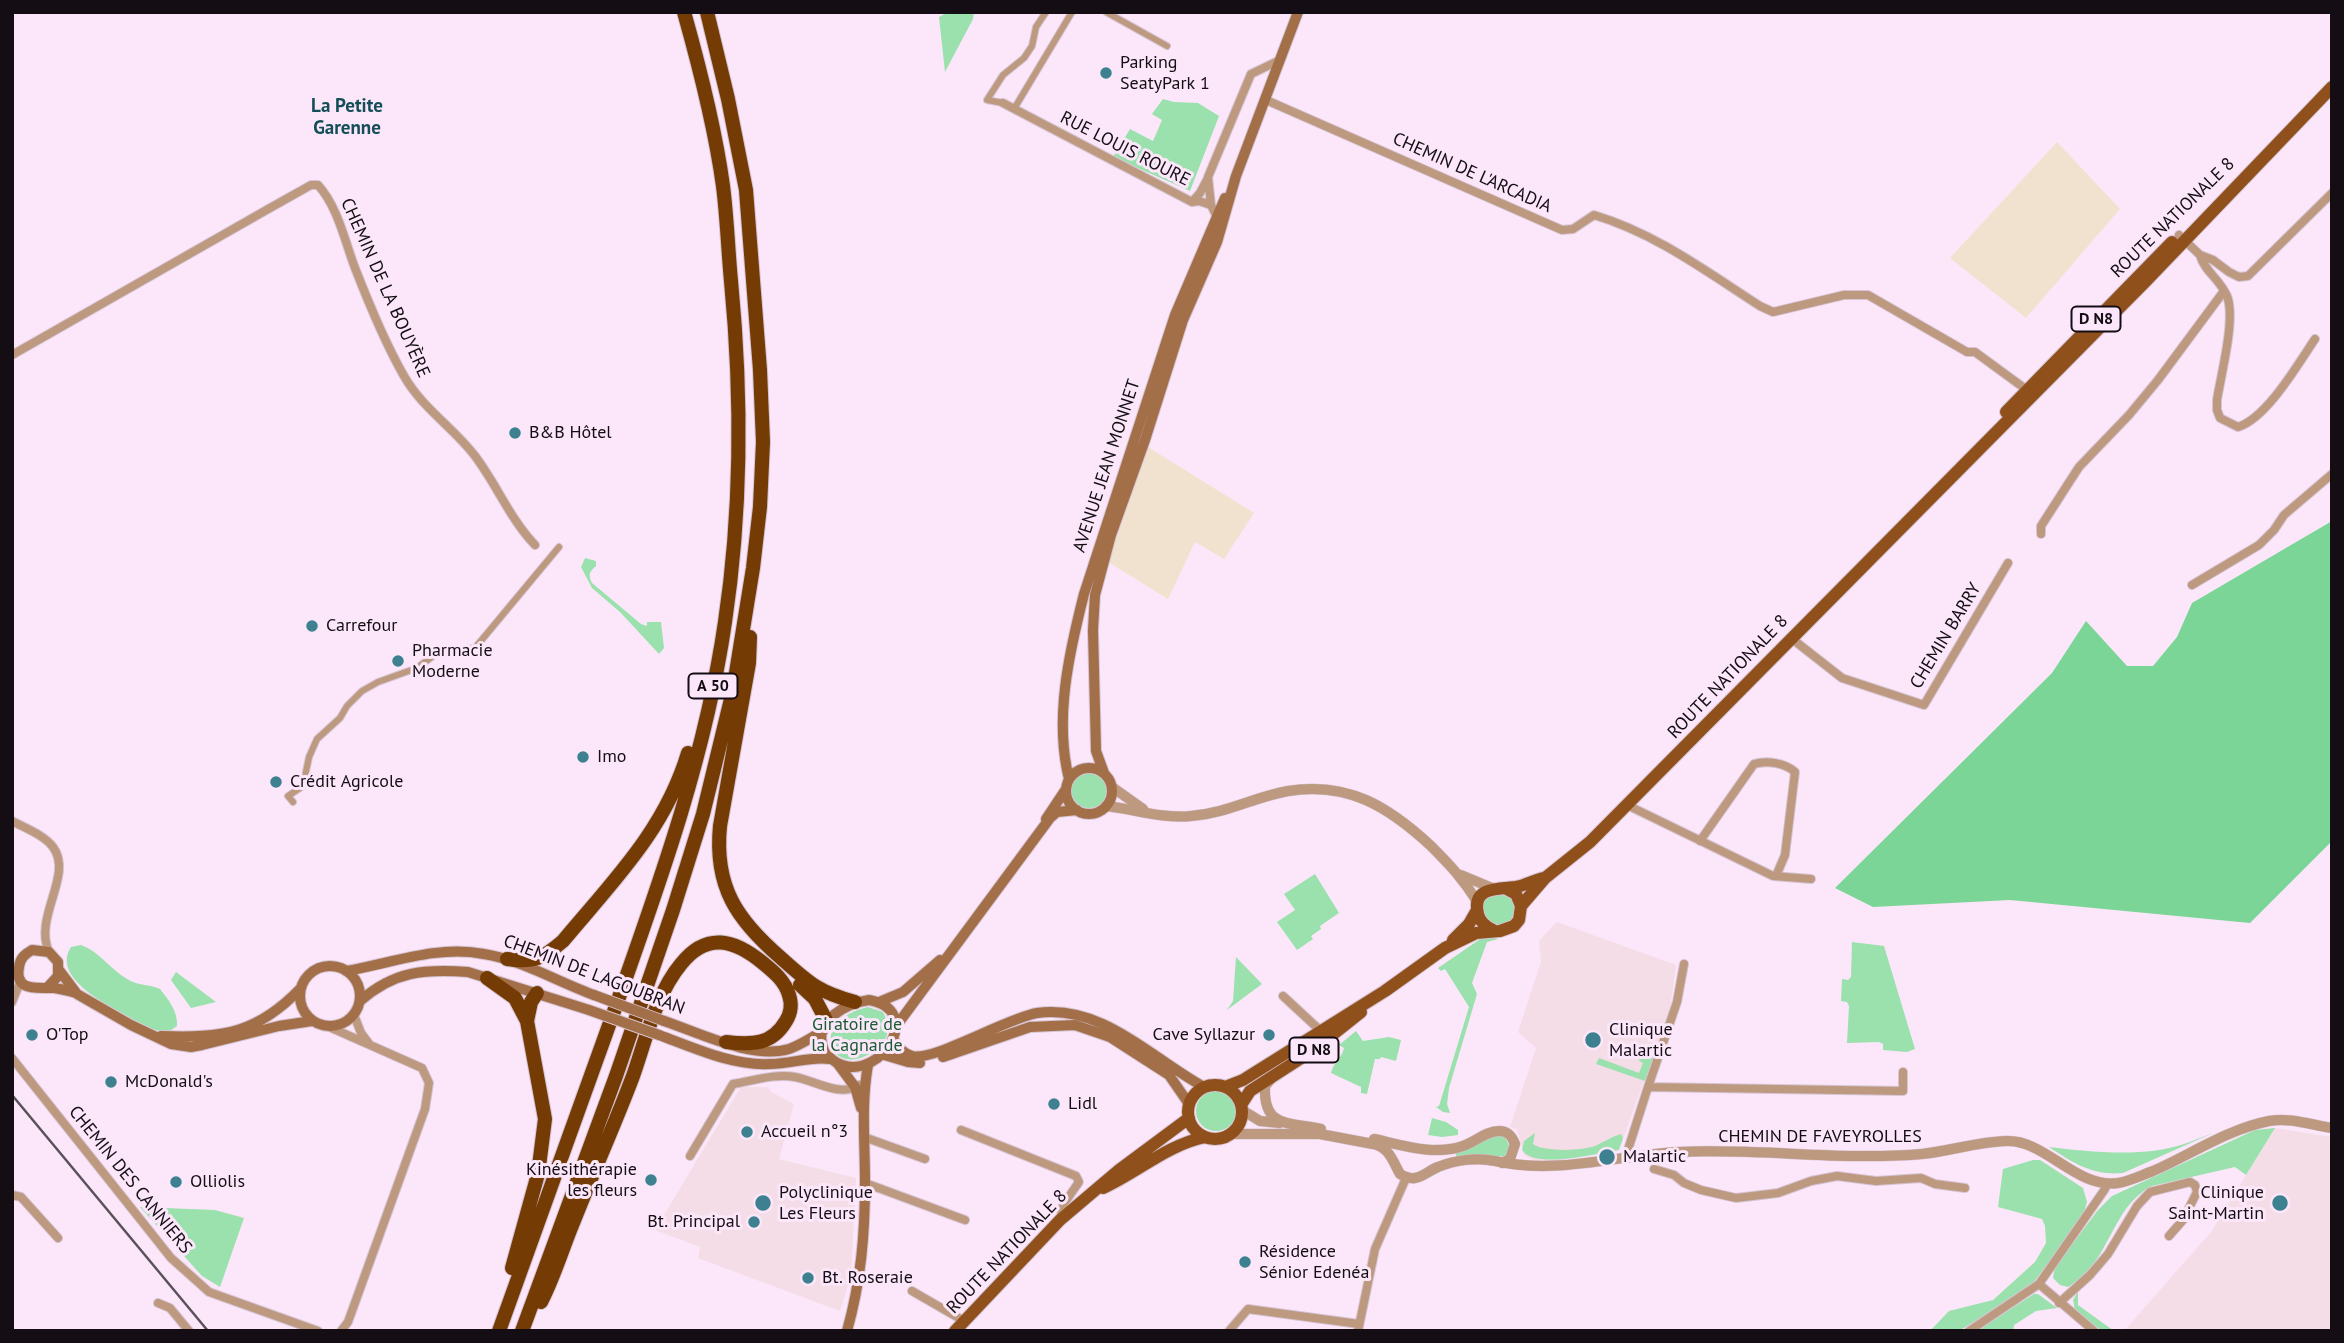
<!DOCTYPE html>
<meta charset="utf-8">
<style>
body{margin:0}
#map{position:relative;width:2344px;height:1343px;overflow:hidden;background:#fbe7f9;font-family:"PT Sans",sans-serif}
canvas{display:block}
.frame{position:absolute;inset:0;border:14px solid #140e14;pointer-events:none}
</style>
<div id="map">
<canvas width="2344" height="1343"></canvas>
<div class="frame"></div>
</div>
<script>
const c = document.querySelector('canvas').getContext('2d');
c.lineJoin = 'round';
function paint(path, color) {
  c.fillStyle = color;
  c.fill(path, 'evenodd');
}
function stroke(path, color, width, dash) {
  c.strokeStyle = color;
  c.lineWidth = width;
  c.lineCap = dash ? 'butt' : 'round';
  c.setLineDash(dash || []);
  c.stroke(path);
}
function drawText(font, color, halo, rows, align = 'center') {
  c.font = font + ' "PT Sans",sans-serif';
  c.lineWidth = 6;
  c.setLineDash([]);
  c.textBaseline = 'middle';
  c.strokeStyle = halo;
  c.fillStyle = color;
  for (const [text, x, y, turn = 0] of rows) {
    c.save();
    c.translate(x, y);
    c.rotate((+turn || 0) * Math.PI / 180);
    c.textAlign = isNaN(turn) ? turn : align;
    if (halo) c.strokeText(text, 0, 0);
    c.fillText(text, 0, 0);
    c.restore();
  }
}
paint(new Path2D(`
 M2057,142l63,67 -94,109 -76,-60z
 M1148,447l106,66 -30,46 -29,-17 -27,57 -60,-37z`), '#f1e2cf');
paint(new Path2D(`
 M1557,922l119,43 -6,44 -51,141 -68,12 -18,-2 -9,-5 -7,-26 -7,-2 26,-79 -18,-16 23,-70 -2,-21z
 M741,1087h27l3,5 23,12 -15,55 77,19 -5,98 -11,35 -142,-53 2,-11 -45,-17z
 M2275,1128l57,9v194h-208l87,-99z`), '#f5dde7');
paint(new Path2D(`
 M948,12h26l-1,7 -28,53 -6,-55z
 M1163,99l11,3 24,1 21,13 -29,75 -77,-34 17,-28 23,12 9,-21 -10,-6z
 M585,558l11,3v5c-7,6 -8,9 -4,17l49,41 6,2v-4h14l3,26 -5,6 -39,-42 -28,-24 -11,-21z
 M1071 790a18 18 0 1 1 36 0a18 18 0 1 1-36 0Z
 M1315,874l24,39 -19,13 1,3 -10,7 2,3 -16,11 -20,-28 18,-12 -11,-16z
 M1483 909a16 16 0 1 1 32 0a16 16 0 1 1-32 0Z
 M1486,935l12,4 -11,3 -15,41 5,11 -28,94 -2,16 3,9 -7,-1 -7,-5 3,-1 30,-99 -24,-38 -4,2 -3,-3z
 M1852,942l32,4 31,103 -8,3 -24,-2v-6l-4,-2 -32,1 2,-37 -2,-4 -6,-1 1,-22 6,1 3,-3z
 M81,945c19,7 29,24 46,34 11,7 22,5 33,10 9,11 18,23 17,37 -3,2 -5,4 -9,5 -16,2 -33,-11 -46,-18 -20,-11 -70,-37 -51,-66z
 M1236,957l26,27 -35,26 6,-9z
 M176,972l40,30 -25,6 -20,-28z
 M868,1007l15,5c6,12 8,23 -3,34 -44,41 -79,-23 -12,-39z
 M1356,1031l7,10 26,-4 12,3 -5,21 -15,-4 -1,2h-5l-8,35 -6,-1v-6l-30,-14c2,-10 11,-15 13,-25l-5,-3z
 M1642,1051l12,5 -9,25 -49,-17 3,-6 40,15 4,-10 -4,-2z
 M1196 1111a20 20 0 1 1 40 0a20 20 0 1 1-40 0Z
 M1432,1118l14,4 12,8v5l-16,2 -14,-2z
 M2275,1128l-29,47 -11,-8 -83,19c-42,21 -42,79 -84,101l-8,-2 -7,-7 2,-11 43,-57 14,-14 143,-66z
 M1535,1133l-2,11c10,8 49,7 62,2 9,-4 16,-9 26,-12l2,4 -4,12c-21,3 -84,20 -97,0l2,-9z
 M2213,1133l-90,40c-30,3 -50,-10 -74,-26 43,5 96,11 138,-4 9,-3 17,-7 26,-10z
 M1496,1135l9,2 5,10 -5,9 -48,3 -2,-8z
 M2033,1160h7l43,28 4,14 -4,14 -52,70 -72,45h-29l19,-20 44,-11 42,-38 11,-19 -1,-17 -3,-7 -44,-12 5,-38z
 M140,1207l75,3 29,8 -24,69 -18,-11z
 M2078,1291v14l36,26h-12l-27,-20 -2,-11z
 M2034,1294h4l19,14 -21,3 -22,14 -1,6h-37z`), '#9ae1ad');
paint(new Path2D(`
 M2332,521v320l-82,82 -240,-23 -137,7 -38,-19 217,-215 34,-52 41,45h26l24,-29 15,-34z`), '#7bd596');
const pedestrian = new Path2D(`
 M1106,12l61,34
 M1003,103l-16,-3 16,-25 21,-17 8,-12 4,-19 10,-15
 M1014,109l58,-97
 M293,802l-5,-6 15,-10 6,-29 8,-18 23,-21 7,-12 15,-15 16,-9 39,-14 20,-15 38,-5 84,-101`);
const minor = new Path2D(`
 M1266,100l296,130 11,-1 21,-14c61,18 113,57 166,91l13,6 71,-17h24l99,57h8l56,41
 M1003,103l189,99 7,-1 12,4 7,14
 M1192,202l8,-9 8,-15
 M1211,205l-3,-28 43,-103 29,-14
 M2179,235l21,20 13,5 16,12 10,5 9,-1 84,-83
 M2200,255c5,17 19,23 27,41 9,23 -6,78 -10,104v10l3,8 18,9c29,-9 60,-63 77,-88
 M12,355l258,-147 41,-23h7c20,22 27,57 37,83 14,36 30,75 49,108 18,32 50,52 71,80 22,29 35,63 60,89
 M2041,534v-8l38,-59 50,-52 29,-35 66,-89
 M2192,585l67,-40 15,-15 10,-15 48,-41
 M1791,638l51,40 82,27 84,-142
 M1627,805l146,71 38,3
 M12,821c13,7 32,14 41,26 21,28 -20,70 -4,105
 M1700,841l54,-77c13,-4 31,-1 41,8l-10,83 -9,21
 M1283,996l41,38
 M12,1002l9,-22
 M354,1015l7,18 9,12
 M327,1026l95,42 7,15 -4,26 -77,213 -7,9
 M12,1058l159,200 38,34 109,39
 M1648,1087l29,-85 7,-38
 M961,1130l115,46 3,6 -16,23 -3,15
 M864,1137l61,22
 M690,1156l43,-72c19,-3 43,-11 62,-7 19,3 45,21 64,8
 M1625,1159l23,-72 255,4v-19
 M1654,1169l20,6 10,8 17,7 35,8 42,-5 33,-12 26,-5 39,5 45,-3 14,6 30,4
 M865,1183l100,37
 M12,1195l9,2 37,41
 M2039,1284l55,47
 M912,1291l52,30
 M158,1303l12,5 19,23
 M2059,1303l31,-28 18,-21 29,-48 13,-14 40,-10 5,3 2,7 -14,28 -14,16
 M1229,1331l19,-22 111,15
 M1358,1331l17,-82 31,-71
 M1969,1331l70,-47 66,-95 1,-6`);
const tertiary = new Path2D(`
 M1112,787l31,22
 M1106,806c28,3 57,13 85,10 37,-3 63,-19 97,-25 60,-10 101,16 143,55 19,19 33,34 47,57
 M1461,875l31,13
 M1271,1079l-6,7c-2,42 23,36 56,43
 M1242,1110l18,11 20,2
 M1230,1134h90l53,10c17,4 19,16 27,30 5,3 9,5 15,4 8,-1 15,-8 23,-11 17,-7 39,-10 57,-6 62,14 122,-6 184,-9 80,-4 162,9 243,2 28,-3 55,-12 84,-13 39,-2 70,48 112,42 12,-2 24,-8 35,-12 37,-16 75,-42 116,-50 21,-4 42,4 63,7
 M1374,1139c28,6 60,17 89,7 12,-4 23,-15 36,-15 9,0 13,5 16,13l-5,15 -8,4`);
const secondary = new Path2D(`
 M1066 791a23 23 0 1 1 46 0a23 23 0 1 1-46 0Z
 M1104,773l-8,-22 -3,-121 2,-35 16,-60 34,-95 38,-120 34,-78 19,-66 62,-164
 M1069,779c-15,-60 0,-126 15,-185l91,-279 50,-117
 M1046,819l20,-30
 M300 996a30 30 0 1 1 60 0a30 30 0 1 1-60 0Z
 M59,970l18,24 54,31 40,19 20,3 11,-2 77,-19 33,-5
 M346,971c46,-8 91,-26 138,-17 38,6 74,28 110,41
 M47,988l11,-12v-14l-9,-10 -17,-2c-7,4 -12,8 -13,17 -5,26 20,20 35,21 8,1 15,3 22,5
 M869,1000c56,10 13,79 -27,65 -9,-3 -15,-9 -19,-18 -10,-27 25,-44 46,-47z
 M360,1001c34,-30 64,-32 108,-29l121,38
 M879,1002l24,-10 37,-32
 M664,1021c36,12 89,39 125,28 12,-4 23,-12 34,-18
 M897,1025l153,-207 7,-6 20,-2
 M659,1035c35,13 74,31 111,29 21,0 40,-8 60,-5
 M161,1036c62,2 96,-2 140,-48
 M893,1039c5,7 10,15 19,17 21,6 95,-38 125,-43 66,-9 115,46 167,74
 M881,1054l27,8 12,1
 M943,1057l87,-30 45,-2 35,12 59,38 20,29
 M838,1064l17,23 6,21
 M847,1331c14,-50 18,-97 18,-149 0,-40 -4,-78 3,-117`);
const primary = new Path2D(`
 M2006,412l166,-170
 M1521,906l24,-28 45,-36 556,-561 186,-194
 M1493,930c-7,-3 -13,-8 -15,-16 -7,-28 22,-25 38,-27 10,-2 18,-7 27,-9
 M1453,940l16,-16 8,-14
 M1188 1112a27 27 0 1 1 54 0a27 27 0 1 1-54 0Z
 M1225,1087l18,-7 142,-89 60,-43 31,-15 24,-2 14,-5 5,-6 2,-14 -5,-12 -11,-6
 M1241,1105l9,-14 62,-40 49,-39
 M1103,1188c35,-16 64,-43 102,-51
 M955,1331l105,-111 59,-50 70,-52`);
const motorway = new Path2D(`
 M750,637l-1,26 -29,163c-6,61 17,94 61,132 28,25 37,34 74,44
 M507,959c27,4 35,0 56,-18 50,-60 102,-111 125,-188
 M487,978l28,20 12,23 18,98 -7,55 -26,94
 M800,985l15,14 12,23
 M527,1021l4,-19 6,-9
 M541,1302c14,-27 22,-56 34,-84 19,-48 40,-94 58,-142 13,-37 23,-82 48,-112 26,-33 54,-24 82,-1 11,9 22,18 26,32 3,9 2,18 -3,26 -14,24 -34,24 -60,21
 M499,1331c39,-110 79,-219 118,-328 44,-124 89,-250 108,-381 17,-114 17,-227 6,-341 -3,-32 -4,-64 -8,-95 -8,-59 -23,-117 -39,-174
 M522,1331l94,-255 57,-166 30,-96 30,-123 20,-123 7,-61 3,-65 -3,-72 -14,-180 -18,-91 -21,-87`);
stroke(pedestrian, '#d6c4d4', 8);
stroke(minor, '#d6c4d4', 10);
stroke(tertiary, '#d6c4d4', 11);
stroke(secondary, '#d6c4d4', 12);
stroke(primary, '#d6c4d4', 14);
stroke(motorway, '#d6c4d4', 16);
stroke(pedestrian, '#bd9980', 6);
stroke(minor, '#bd9980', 8);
stroke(tertiary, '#bd9980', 10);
stroke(secondary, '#a36f49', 10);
stroke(primary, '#8f501c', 12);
stroke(motorway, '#743b04', 14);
stroke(new Path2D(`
 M12,1095l196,236`), '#5b515b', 2.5);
const secondaryBridge = new Path2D(`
 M594,995l70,26
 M589,1010l70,25`);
stroke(secondaryBridge, '#d6c4d4', 12, []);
stroke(secondaryBridge, '#a36f49', 10);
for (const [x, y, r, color] of [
 [1106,73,7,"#3d8190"],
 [515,433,7,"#3d8190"],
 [312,626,7,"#3d8190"],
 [398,661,7,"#3d8190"],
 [583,757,7,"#3d8190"],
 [276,782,7,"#3d8190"],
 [32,1035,7,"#3d8190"],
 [1269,1035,7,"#3d8190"],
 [1593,1040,9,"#3d8190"],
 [111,1082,7,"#3d8190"],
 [1054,1104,7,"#3d8190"],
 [747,1132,7,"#3d8190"],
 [1607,1157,9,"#3d8190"],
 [651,1180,7,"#3d8190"],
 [176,1182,7,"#3d8190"],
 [763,1203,9,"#3d8190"],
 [2280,1203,9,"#3d8190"],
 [754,1222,7,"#3d8190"],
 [1245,1262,7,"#3d8190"],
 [808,1278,7,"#3d8190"]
]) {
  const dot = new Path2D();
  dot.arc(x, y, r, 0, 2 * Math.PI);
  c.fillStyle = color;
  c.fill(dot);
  stroke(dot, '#fbe7f9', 2.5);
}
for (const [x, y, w] of [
 [2096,319,49],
 [713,686,49],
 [1314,1050,49]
]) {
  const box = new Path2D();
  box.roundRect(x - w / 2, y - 12.5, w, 25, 5);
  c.fillStyle = '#fbe7f9';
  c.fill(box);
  stroke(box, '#140e14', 2);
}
drawText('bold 16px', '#140e14', null, [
 ["D N8",2096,319],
 ["A 50",713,686],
 ["D N8",1314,1050]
]);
drawText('18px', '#140e14', '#fbe7f9', [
 ["Parking",1120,63],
 ["SeatyPark 1",1120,84],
 ["B&B Hôtel",529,433],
 ["Carrefour",326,626],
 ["Pharmacie",412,651],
 ["Moderne",412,672],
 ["Imo",597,757],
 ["Crédit Agricole",290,782],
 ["Clinique",1609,1030],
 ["Malartic",1609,1051],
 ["O'Top",46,1035],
 ["Cave Syllazur",1255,1035,"right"],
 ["McDonald's",125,1082],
 ["Lidl",1068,1104],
 ["Accueil n°3",761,1132],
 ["Malartic",1623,1157],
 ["Kinésithérapie",637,1170,"right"],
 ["les fleurs",637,1191,"right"],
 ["Olliolis",190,1182],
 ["Polyclinique",779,1193],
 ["Les Fleurs",779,1214],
 ["Clinique",2264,1193,"right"],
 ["Saint-Martin",2264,1214,"right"],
 ["Bt. Principal",740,1222,"right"],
 ["Résidence",1259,1252],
 ["Sénior Edenéa",1259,1273],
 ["Bt. Roseraie",822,1278]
], 'left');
drawText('18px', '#140e14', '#fbe7f9', [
 ["RUE LOUIS ROURE",1125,149,27],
 ["CHEMIN DE L'ARCADIA",1472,173,24],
 ["ROUTE NATIONALE 8",2173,218,-44],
 ["CHEMIN DE LA BOUYÈRE",385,288,66],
 ["AVENUE JEAN MONNET",1107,466,-72],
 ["CHEMIN BARRY",1946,636,-59],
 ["ROUTE NATIONALE 8",1728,677,-46],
 ["CHEMIN DE LAGOUBRAN",594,975,21],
 ["CHEMIN DE FAVEYROLLES",1820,1137],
 ["CHEMIN DES CANNIERS",130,1180,51],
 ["ROUTE NATIONALE 8",1007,1252,-46]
]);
drawText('18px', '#1b5b33', '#fbe7f9', [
 ["Giratoire de",857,1025],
 ["la Cagnarde",857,1046]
]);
drawText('bold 19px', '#154e59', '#fbe7f9', [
 ["La Petite",347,107],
 ["Garenne",347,129]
]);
</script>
